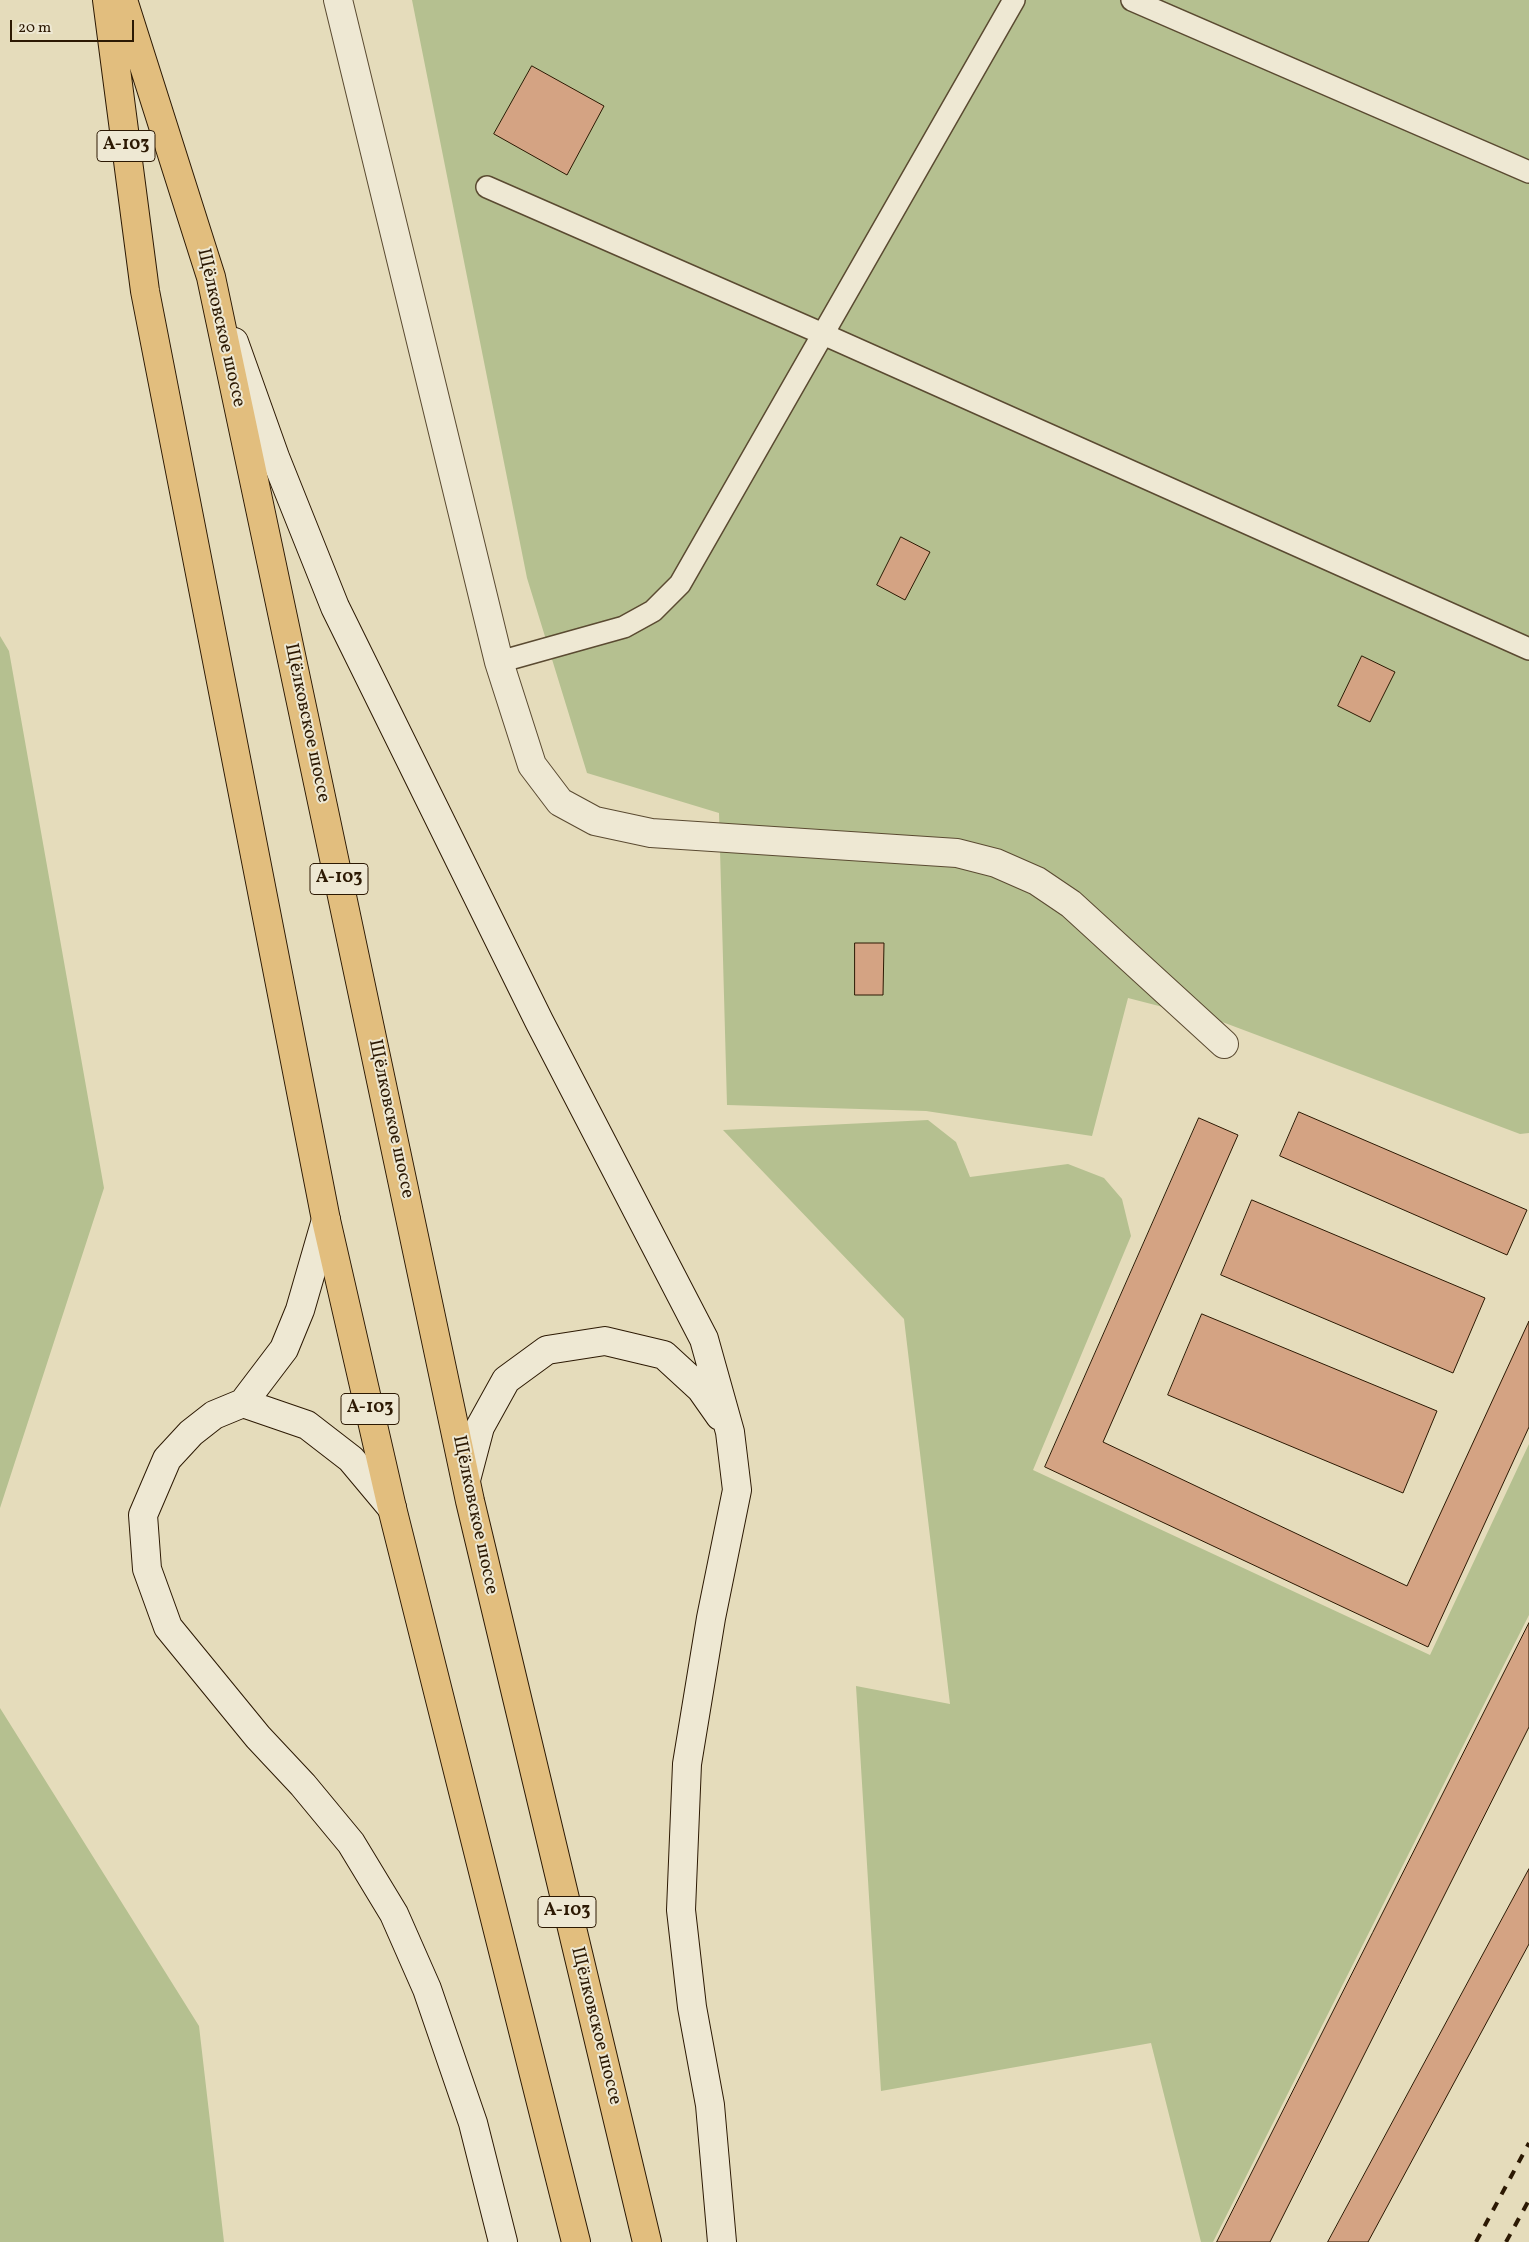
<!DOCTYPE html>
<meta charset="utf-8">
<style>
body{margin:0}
#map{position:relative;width:1529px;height:2242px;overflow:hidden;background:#e5dcbb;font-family:Vollkorn,serif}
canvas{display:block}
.scale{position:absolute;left:10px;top:20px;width:124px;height:22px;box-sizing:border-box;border:2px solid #2c1903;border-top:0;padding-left:6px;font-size:15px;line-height:18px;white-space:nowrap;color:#2c1903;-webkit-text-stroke:4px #eee8d3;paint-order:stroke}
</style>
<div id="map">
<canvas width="1529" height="2242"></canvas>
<div class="scale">20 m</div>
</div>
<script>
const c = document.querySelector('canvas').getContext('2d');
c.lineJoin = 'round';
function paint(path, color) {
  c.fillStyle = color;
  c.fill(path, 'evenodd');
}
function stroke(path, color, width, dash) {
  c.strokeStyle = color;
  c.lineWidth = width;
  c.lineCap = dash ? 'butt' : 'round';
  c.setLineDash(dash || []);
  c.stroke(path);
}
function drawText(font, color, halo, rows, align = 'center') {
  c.font = font + ' Vollkorn,serif';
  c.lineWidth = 4;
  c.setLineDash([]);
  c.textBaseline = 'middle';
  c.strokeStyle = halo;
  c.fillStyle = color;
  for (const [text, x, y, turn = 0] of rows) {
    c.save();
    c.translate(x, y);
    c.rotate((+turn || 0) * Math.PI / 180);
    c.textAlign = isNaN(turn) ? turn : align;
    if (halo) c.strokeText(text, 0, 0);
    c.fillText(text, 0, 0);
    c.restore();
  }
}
paint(new Path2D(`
 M412,0h1117v1133l-9,1 -295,-111 -97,-25 -36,138 -166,-25 -199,-6 -8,-292 -132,-40 -60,-195z
 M0,636l9,15 95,537 -104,320z
 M928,1120l28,22 14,35 98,-13 36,14 18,21 9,37 -98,234 397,185 99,-211v171l-316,627h-12l-50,-199 -270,48 -25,-405 94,18 -46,-385 -181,-189z
 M0,1708l199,318 25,216h-224z`), '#b5c090');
const building = new Path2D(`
 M532,66l72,40 -37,69 -73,-41z
 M901,537l29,15 -25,48 -28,-15z
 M1362,656l33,16 -25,50 -32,-16z
 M855,943h29l-1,52h-28z
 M1299,1112l228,98 -20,45 -227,-99z
 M1199,1118l39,17 -135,307 304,144 122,-265v106l-101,220 -383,-180z
 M1252,1200l233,98 -32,75 -232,-98z
 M1202,1314l235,97 -34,82 -235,-98z
 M1529,1623v104l-259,515h-53z
 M1529,1869v75l-161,298h-40z`);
paint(building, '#d4a383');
stroke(building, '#2c1903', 1);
const lane = new Path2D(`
 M1132,0l397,172
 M487,187l336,147 706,315
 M499,662l125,-35 29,-16 27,-27 334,-584`);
const street = new Path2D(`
 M338,0l161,662 33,103 28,37 35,19 56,12 306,20 39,10 41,18 34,23 153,140`);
const secondary = new Path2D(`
 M234,342l41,115 60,150 204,414 165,318 26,93 7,58 -26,128 -24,146 -6,146 11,97 18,98 12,137
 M326,1220l-26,90 -16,39 -41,54 -29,12 -23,18 -24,26 -24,56 4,54 21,58 90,110 45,48 48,58 43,71 33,75 46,134 30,119
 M243,1403l64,22 44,34 41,49
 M466,1480l14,-53 26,-47 41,-30 58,-9 59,14 37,34 19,27`);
const primary = new Path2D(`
 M107,0l38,291 181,929 66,288 184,734
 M123,0l88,277 259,1224 177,741`);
stroke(lane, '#5a4a31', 24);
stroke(street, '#5a4a31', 30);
stroke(secondary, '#2c1903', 30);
stroke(primary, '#2c1903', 30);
stroke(lane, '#eee8d3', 21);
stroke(street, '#eee8d3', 28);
stroke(secondary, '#eee8d3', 28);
stroke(primary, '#e2be7e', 28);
stroke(new Path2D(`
 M1476,2242l53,-99
 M1506,2242l23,-42`), '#2c1903', 4, [9, 9]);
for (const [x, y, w] of [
 [126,146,58],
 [339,879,58],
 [370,1409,58],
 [567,1912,58]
]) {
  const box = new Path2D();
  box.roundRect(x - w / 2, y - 15.5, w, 31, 4);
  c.fillStyle = '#eee8d3';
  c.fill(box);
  stroke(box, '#2c1903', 1);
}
drawText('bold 18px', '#2c1903', null, [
 ["А-103",126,146],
 ["А-103",339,879],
 ["А-103",370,1409],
 ["А-103",567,1912]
]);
drawText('19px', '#2c1903', '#eee8d3', [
 ["Щёлковское шоссе",220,328,77],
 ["Щёлковское шоссе",306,723,78],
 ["Щёлковское шоссе",390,1119,78],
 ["Щёлковское шоссе",474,1515,78],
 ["Щёлковское шоссе",595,2026,76]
]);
</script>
